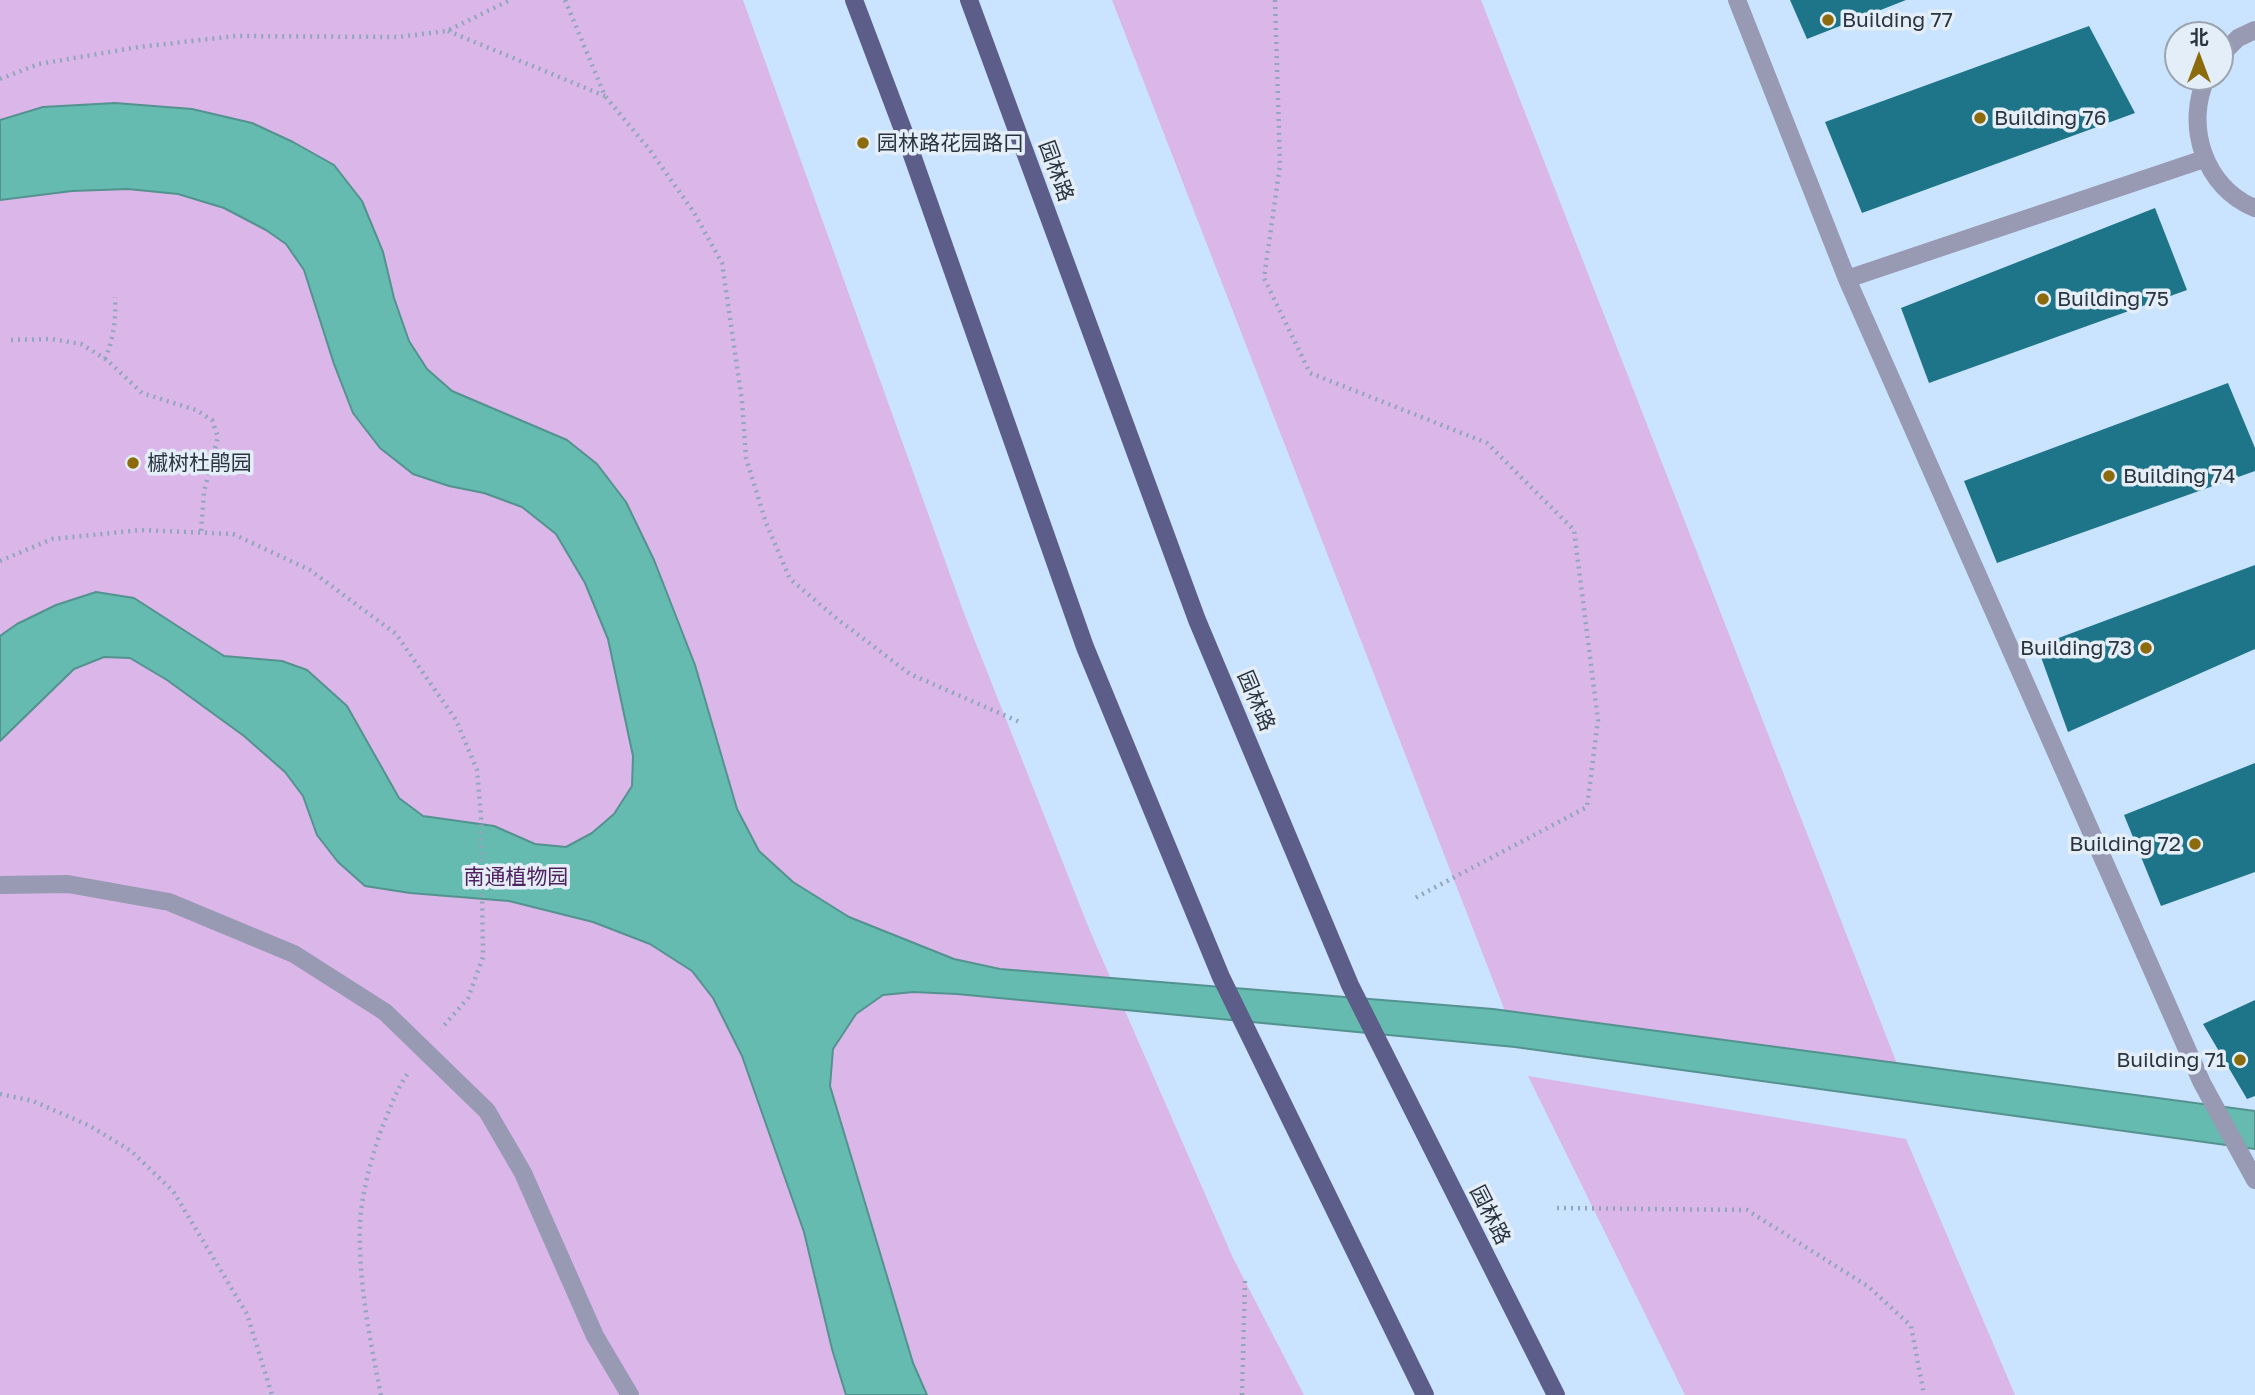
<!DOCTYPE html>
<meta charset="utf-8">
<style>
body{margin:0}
#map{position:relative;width:2255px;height:1395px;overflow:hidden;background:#cae3fe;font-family:"Golos Text","Noto Sans SC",sans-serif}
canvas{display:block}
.north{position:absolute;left:2164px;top:21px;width:70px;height:70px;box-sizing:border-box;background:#e4eef9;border:2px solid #9aa4af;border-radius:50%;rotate:0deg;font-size:19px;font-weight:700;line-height:28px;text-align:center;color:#2a343f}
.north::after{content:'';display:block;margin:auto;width:24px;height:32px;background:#8b6b0c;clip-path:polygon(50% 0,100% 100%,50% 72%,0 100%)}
</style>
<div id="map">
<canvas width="2255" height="1395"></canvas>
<div class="north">北</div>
</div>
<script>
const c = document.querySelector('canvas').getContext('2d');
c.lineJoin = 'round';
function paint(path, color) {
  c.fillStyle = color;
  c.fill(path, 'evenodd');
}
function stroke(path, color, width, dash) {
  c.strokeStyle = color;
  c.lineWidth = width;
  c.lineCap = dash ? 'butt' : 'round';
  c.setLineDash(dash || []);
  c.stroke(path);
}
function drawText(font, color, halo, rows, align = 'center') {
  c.font = font + ' "Golos Text","Noto Sans SC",sans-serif';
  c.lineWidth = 7;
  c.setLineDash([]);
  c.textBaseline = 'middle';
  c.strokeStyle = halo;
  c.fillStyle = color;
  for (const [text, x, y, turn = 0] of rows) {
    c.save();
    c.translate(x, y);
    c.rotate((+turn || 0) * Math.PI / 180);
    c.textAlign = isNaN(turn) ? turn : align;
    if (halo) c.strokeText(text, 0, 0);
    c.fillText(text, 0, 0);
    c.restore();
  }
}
paint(new Path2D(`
 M0,0h743l222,616 125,315 143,327 71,137h-1304z
 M1112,0h369l427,1092 -398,-68z
 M1528,1076l378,63 109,256h-330z`), '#dab6e9');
const water = new Path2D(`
 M115,103l77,6 60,14 41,19 41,23 28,36 21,51 11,46 15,43 18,28 25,22 115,49 30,24 29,38 28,58 41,105 42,144 22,42 34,31 56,35 105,42 46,10 493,40 762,102v38l-740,-102 -558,-53 -44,-2 -30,3 -27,19 -23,35 -3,37 83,277 14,32h-81l-14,-46 -28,-117 -62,-176 -29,-58 -21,-27 -42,-27 -57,-22 -84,-21 -99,-8 -45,-7 -27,-24 -21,-27 -14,-39 -18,-24 -41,-36 -77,-56 -37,-22 -26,-1 -30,12 -74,72v-105l17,-12 39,-19 40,-13 38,6 90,58 58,5 25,9 40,36 52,92 24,18 71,10 41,18 31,3 26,-14 22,-19 18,-28 1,-30 -25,-117 -23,-56 -29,-49 -34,-27 -38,-14 -35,-7 -36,-12 -33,-26 -27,-35 -19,-49 -30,-94 -18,-26 -20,-14 -42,-22 -46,-14 -50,-5 -56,2 -72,9v-80l43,-13z`);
paint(water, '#66bbb1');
stroke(water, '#54928f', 2);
paint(new Path2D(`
 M1790,0h116l-99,39z
 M2089,26l46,87 -273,100 -37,-91z
 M2155,208l32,82 -258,93 -28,-75z
 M2228,383l27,65v23l-258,92 -33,-82z
 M2255,565v84l-187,83 -31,-86z
 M2255,763v109l-94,34 -37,-91z
 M2255,1000v96l-8,3 -44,-75z`), '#1e758a');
stroke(new Path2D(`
 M565,0l40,96 44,53 44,62 29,52 20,138 4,57 20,65 24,56 46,39 74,56 112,49
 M1275,0l5,165 -16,113 46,95 177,70 87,87 24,190 -11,87 -172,91
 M448,31l157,65
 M0,79l39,-15 100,-17 97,-11 162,1 49,-6 63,-31
 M11,340l40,-1 30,5 26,16 35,33 54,17 16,10 6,17 -14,55 -3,41
 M105,359c9,-21 11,-40 10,-62
 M0,561l52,-22 89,-9 92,4 77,36 86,64 60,86 21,50 4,46 2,141 -15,41 -27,31
 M0,1094l33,7 57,25 41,25 42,40 74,123 25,81
 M1557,1208l190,2 122,77 42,39 13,69
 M381,1395c-11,-55 -23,-114 -21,-171 1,-29 13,-72 23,-99 8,-19 14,-37 26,-53
 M1242,1395l3,-114`), '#92a6bb', 4.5, [2, 5]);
stroke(new Path2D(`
 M1737,0l110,279 355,804 53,97
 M2220,56l18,-18 17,-8
 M2207,77c-23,47 -3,111 48,131
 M1847,279l357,-120
 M0,885l68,-1 101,18 125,52 91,58 102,99 36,62 72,163 35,59`), '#9899b3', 18);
stroke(new Path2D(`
 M854,0l51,135 180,512 136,330 204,418
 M969,0l228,620 153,365 206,410`), '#5d5d8a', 18);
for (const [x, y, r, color] of [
 [1828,20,7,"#8b6b0c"],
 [1980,118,7,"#8b6b0c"],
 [863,143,7,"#8b6b0c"],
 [2043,299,7,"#8b6b0c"],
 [133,463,7,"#8b6b0c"],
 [2109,476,7,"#8b6b0c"],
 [2146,648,7,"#8b6b0c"],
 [2195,844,7,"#8b6b0c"],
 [2240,1060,7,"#8b6b0c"]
]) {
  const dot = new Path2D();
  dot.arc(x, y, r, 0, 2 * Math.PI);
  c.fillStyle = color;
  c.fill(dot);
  stroke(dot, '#e4eef9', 2.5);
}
drawText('21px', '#2a343f', '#e4eef9', [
 ["Building 77",1842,20],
 ["Building 76",1994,118],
 ["园林路花园路口",877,143],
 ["Building 75",2057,299],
 ["槭树杜鹃园",147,463],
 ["Building 74",2123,476],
 ["Building 73",2132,648,"right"],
 ["Building 72",2181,844,"right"],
 ["Building 71",2226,1060,"right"]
], 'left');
drawText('21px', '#2a343f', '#e4eef9', [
 ["园林路",1056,171,70],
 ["园林路",1256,701,67],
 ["园林路",1490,1215,63]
]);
drawText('21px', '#502160', '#e4eef9', [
 ["南通植物园",516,877]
]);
</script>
